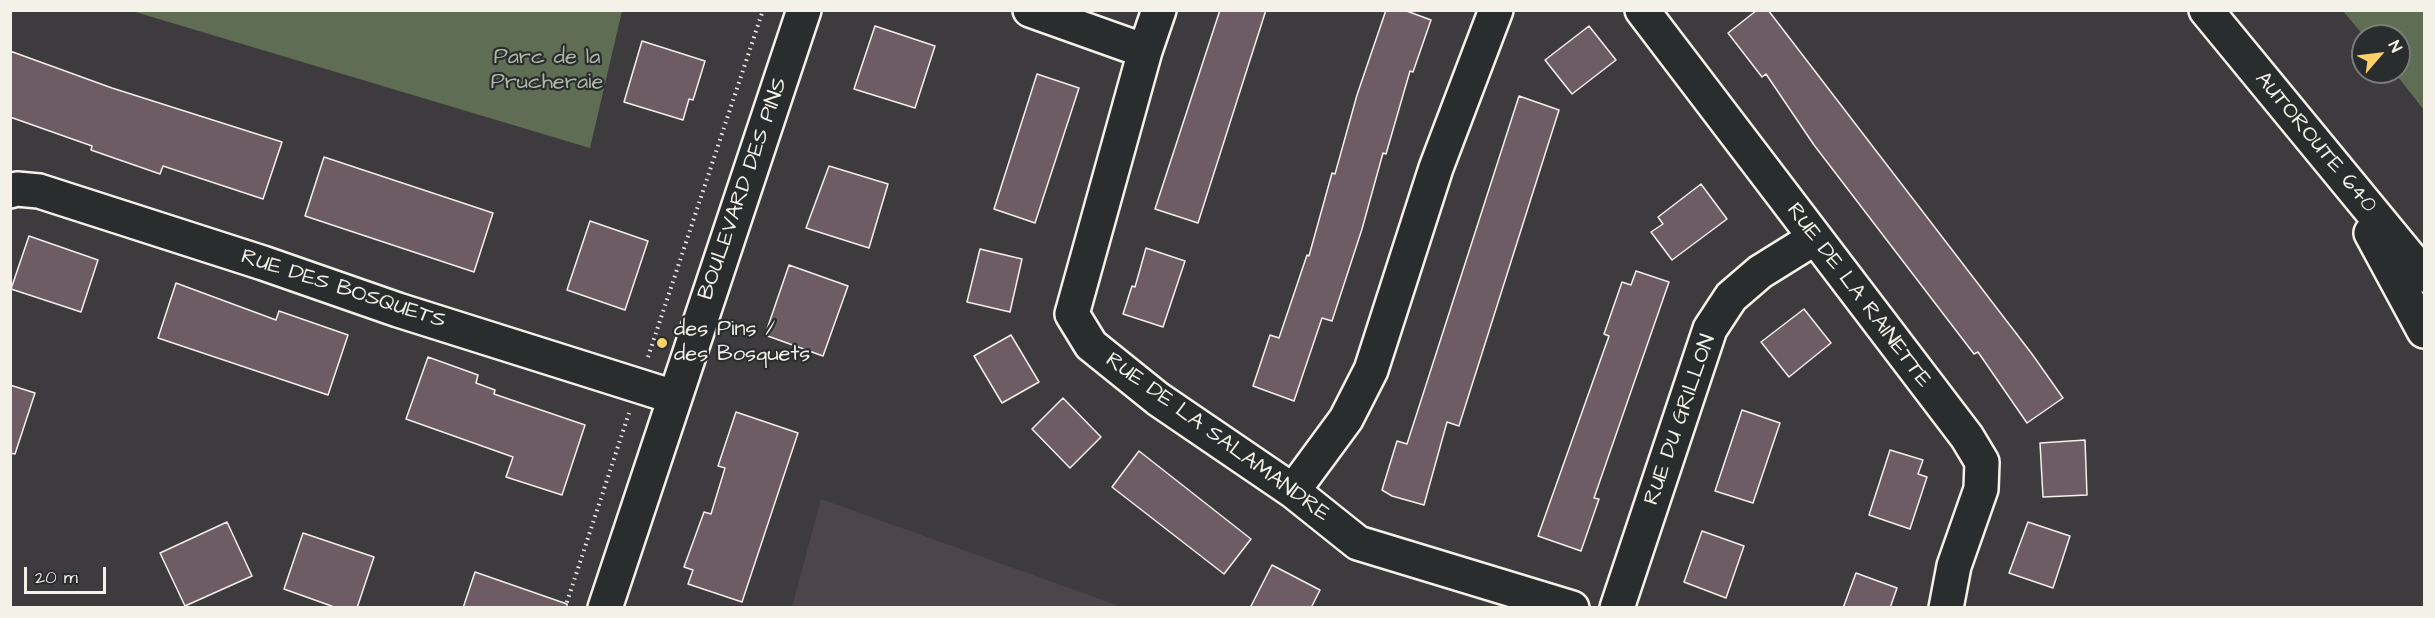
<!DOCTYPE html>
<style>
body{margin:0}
#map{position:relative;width:2435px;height:618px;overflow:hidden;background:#3e3b3e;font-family:"Architects Daughter",sans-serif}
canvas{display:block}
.frame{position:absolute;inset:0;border:12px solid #f4f1e8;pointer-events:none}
.north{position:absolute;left:2351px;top:24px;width:60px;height:60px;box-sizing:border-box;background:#2a2d2e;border:2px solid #7b7b78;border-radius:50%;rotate:62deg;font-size:16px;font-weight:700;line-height:24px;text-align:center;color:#f4f1e8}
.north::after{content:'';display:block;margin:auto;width:21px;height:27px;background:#ffd166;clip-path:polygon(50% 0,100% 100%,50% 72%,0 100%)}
.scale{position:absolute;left:24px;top:567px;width:82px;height:27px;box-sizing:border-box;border:3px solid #f4f1e8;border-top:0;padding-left:8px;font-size:18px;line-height:21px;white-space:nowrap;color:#f4f1e8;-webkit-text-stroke:4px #2a2d2e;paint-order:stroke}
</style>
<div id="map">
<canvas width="2435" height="618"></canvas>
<div class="frame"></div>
<div class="north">N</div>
<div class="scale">20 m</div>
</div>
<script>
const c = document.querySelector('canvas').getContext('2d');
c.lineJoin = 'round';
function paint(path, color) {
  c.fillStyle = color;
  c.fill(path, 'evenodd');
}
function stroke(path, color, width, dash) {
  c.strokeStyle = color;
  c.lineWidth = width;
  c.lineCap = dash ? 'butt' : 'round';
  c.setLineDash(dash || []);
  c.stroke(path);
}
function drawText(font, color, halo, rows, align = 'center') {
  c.font = font + ' "Architects Daughter",sans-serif';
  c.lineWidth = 4.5;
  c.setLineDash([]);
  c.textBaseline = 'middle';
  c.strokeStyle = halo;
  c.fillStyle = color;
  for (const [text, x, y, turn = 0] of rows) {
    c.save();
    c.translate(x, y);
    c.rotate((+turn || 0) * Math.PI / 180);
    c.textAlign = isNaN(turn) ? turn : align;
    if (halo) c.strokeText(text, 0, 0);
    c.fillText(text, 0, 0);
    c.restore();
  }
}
paint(new Path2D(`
 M821,499l301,108h-330z`), '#4c4549');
paint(new Path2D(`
 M132,11h490l-32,137z
 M2343,11h81v99l-30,-38h5v-36h-35z`), '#606d55');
const building = new Path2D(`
 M1220,10h46l-68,213 -43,-14z
 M1386,10h18l27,10 -18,52 -3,-1 -24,83 -3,-1 -21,76 -30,92 -10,-3 -28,83 -41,-15 17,-51 9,3 28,-83 2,1 23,-83 3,1 22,-79z
 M1757,10h11l264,344 31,44 -36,25 -49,-71 -4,2 -160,-209 -48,-71 -4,3 -34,-44z
 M875,26l60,20 -20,62 -61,-19z
 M1589,26l27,34 -44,34 -27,-34z
 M642,41l63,20 -12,39 -4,-1 -6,21 -59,-18z
 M10,51l102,37 170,54 -19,57 -100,-33 -3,8 -69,-24 1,-4 -82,-29z
 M1037,74l42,14 -44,135 -41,-14z
 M1519,96l40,14 -100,316 -12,-4 -23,83 -32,-9 -10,-6 15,-49 10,3z
 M324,157l169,56 -19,59 -169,-56z
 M829,166l59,18 -19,64 -63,-20z
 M1701,184l26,35 -55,41 -21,-28 12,-8 -5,-7z
 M590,221l58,20 -23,69 -58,-20z
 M29,236l69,24 -17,52 -70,-23z
 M1146,248l39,13 -22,66 -40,-13 9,-28 3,1z
 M980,249l42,10 -12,53 -43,-10z
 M789,265l59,21 -25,70 -58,-21z
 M1636,271l33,11 -75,216 5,1 -18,52 -43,-15 71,-200 -5,-2 18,-52 9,3z
 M176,283l100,37 3,-9 69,24 -20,60 -170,-57z
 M1804,309l27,34 -42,34 -28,-35z
 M1011,335l28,47 -37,21 -28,-47z
 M428,357l50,18 -2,8 19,7 -1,4 91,31 -23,70 -56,-18 7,-20 -107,-38z
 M10,385l25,8 -20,61 -5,-1z
 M1063,398l38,39 -31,31 -38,-39z
 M1742,410l38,13 -27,80 -38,-12z
 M736,412l62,21 -56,169 -54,-18 5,-14 -9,-3 20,-55 7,2 14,-46 -7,-2z
 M2085,440l2,55 -44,2 -3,-54z
 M1890,450l33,10 -5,14 9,3 -17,52 -41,-14z
 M1139,451l112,88 -27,35 -112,-87z
 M227,522l25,54 -67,30 -25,-53z
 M2028,522l42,14 -17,52 -44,-15z
 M1702,531l42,15 -18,52 -42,-16z
 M303,533l71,24 -17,51h-20l-53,-19z
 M1272,565l48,25 -9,18h-61z
 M475,572l92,32v4h-104z
 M1856,573l41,15 -7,20h-47z`);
paint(building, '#6d5c64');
stroke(building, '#f4f1e8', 1.5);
const minor = new Path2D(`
 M1030,10l115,41
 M1159,10l-14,41 -73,263 19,31 67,54 135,92 65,52 214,65
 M1642,10l325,427 15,25 -1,27 -27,77 -8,42
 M10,191l7,-2 22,2 224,72 135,47 276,87
 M1293,491l53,-72 25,-49 65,-202 60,-158
 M605,608l199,-598
 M1617,608l93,-279 21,-32 29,-25 53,-33`);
const highway = new Path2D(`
 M2206,10l218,265
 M2371,233l53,98`);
stroke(minor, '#f4f1e8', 38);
stroke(highway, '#f4f1e8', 38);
stroke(new Path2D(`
 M648,357l115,-347
 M565,608l64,-195`), '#f4f1e8', 4, [1.5, 4.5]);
stroke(minor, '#2a2d2e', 33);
stroke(highway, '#2a2d2e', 33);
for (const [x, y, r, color] of [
 [662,343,6,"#ffd166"]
]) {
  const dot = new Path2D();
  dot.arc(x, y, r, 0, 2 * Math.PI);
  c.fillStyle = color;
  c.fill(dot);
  stroke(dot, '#2a2d2e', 2);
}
drawText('22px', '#b1b6a6', '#2a2d2e', [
 ["Parc de la",547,58],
 ["Prucheraie",547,83]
]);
drawText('22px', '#f4f1e8', '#2a2d2e', [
 ["AUTOROUTE 640",2315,143,50],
 ["BOULEVARD DES PINS",744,189,-71],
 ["RUE DES BOSQUETS",343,290,18],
 ["RUE DE LA RAINETTE",1858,296,53],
 ["RUE DU GRILLON",1681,420,-71],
 ["RUE DE LA SALAMANDRE",1217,438,36]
]);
drawText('22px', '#f4f1e8', '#2a2d2e', [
 ["des Pins /",674,330],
 ["des Bosquets",674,355]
], 'left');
</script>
